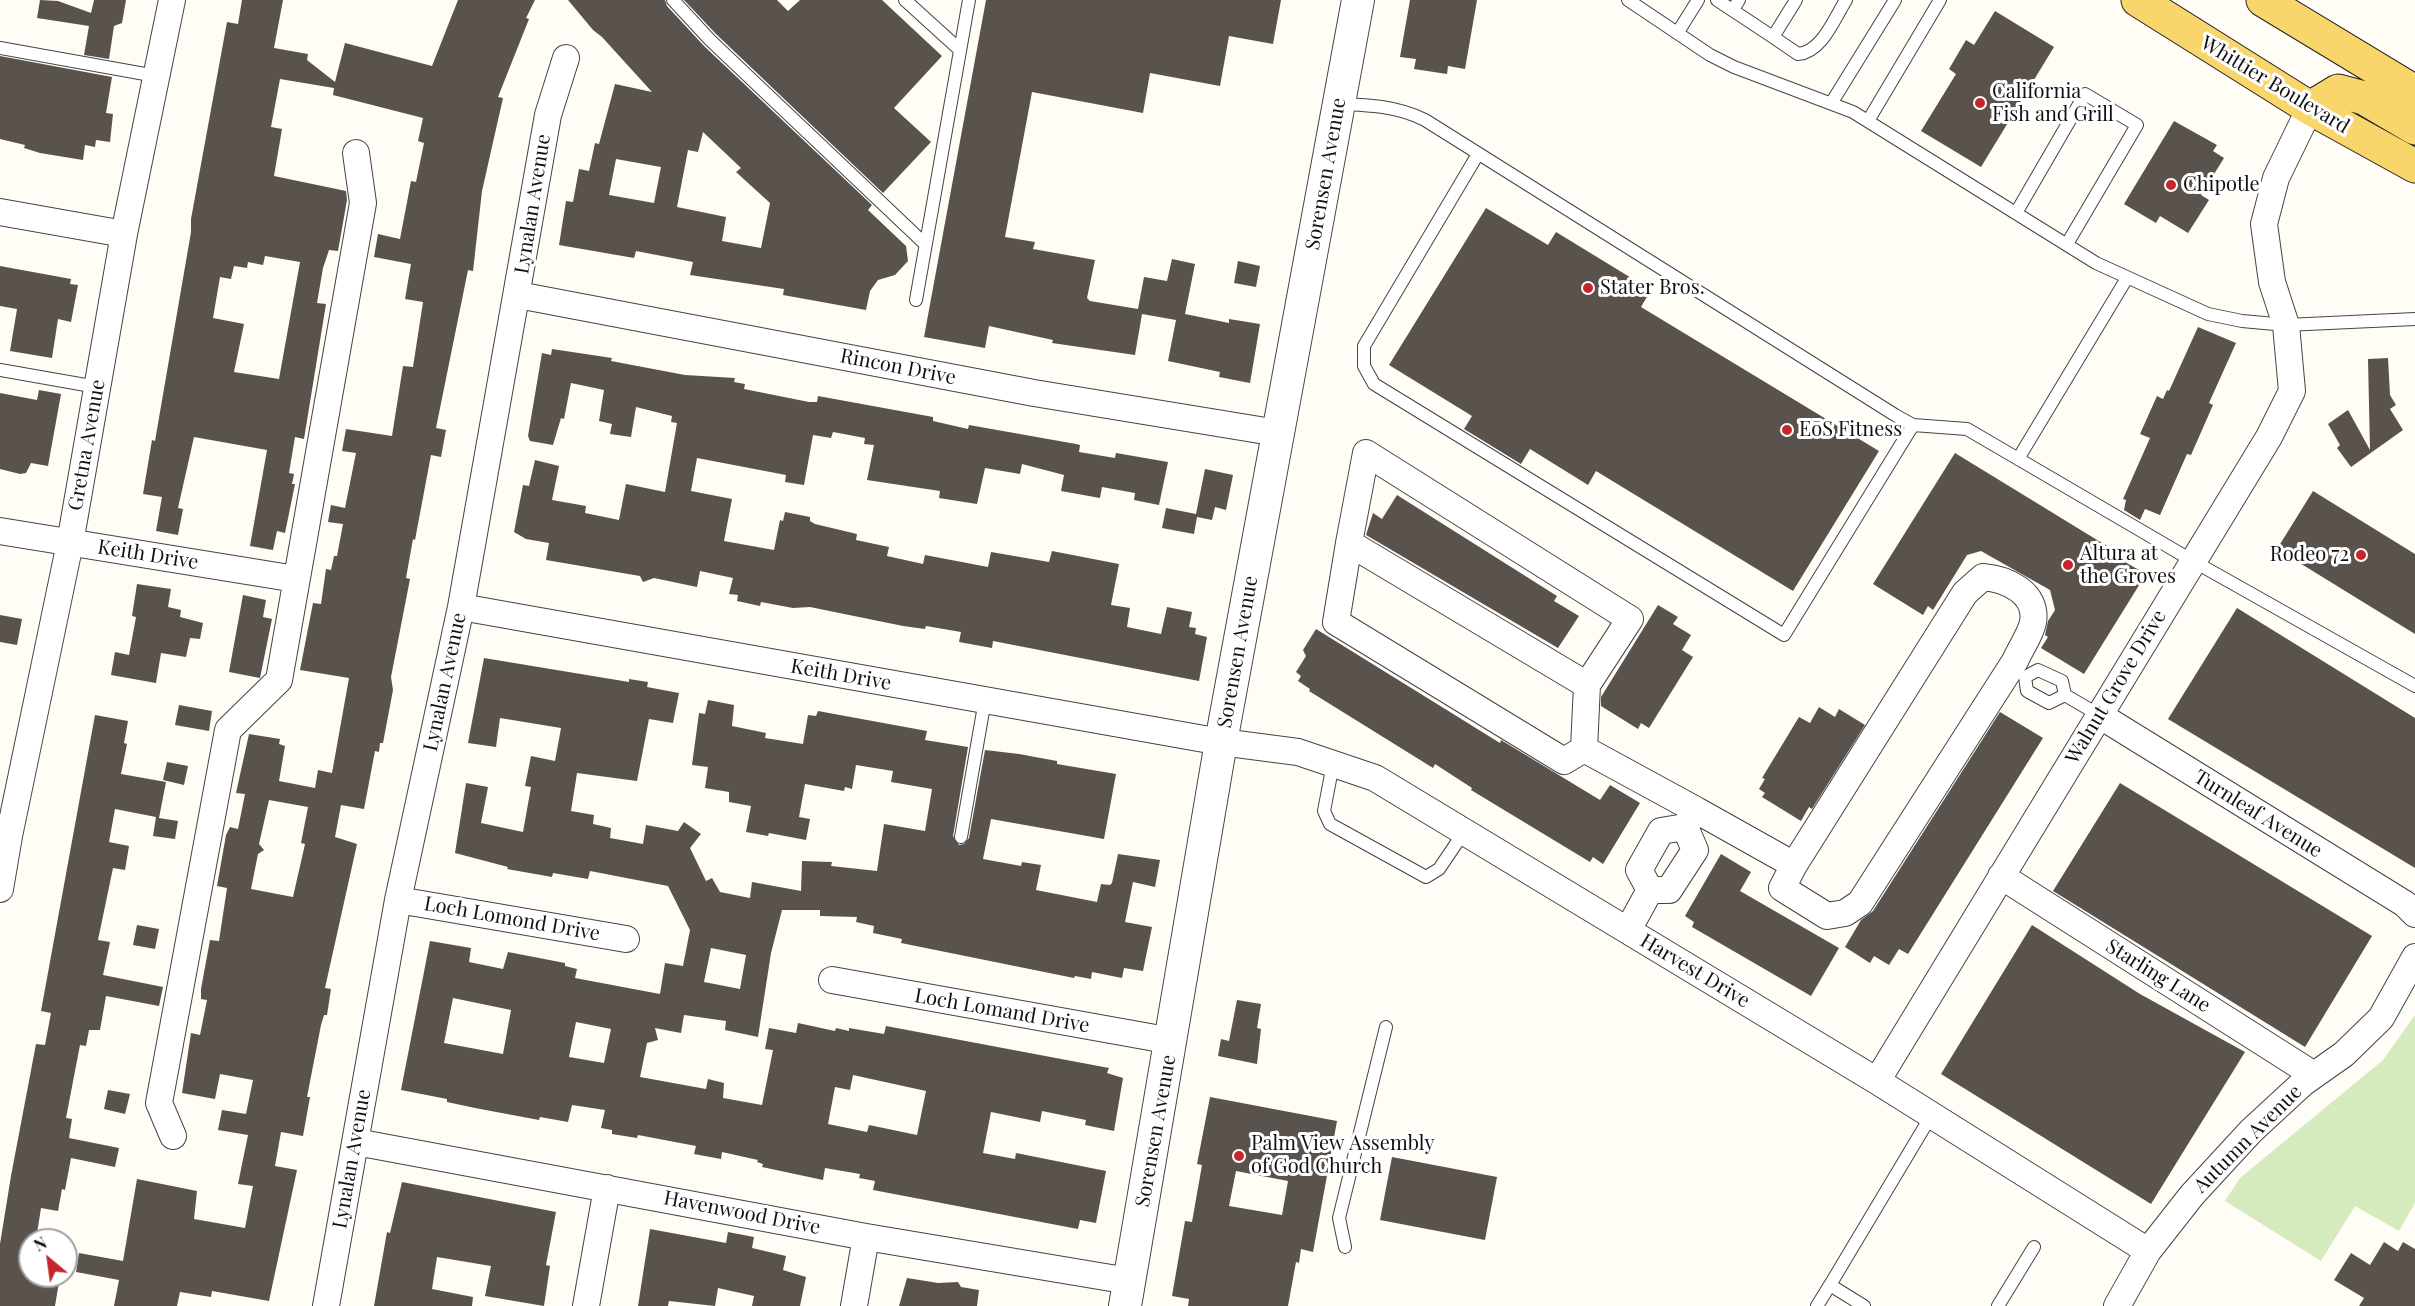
<!DOCTYPE html>
<meta charset="utf-8">
<style>
body{margin:0}
#map{position:relative;width:2415px;height:1306px;overflow:hidden;background:#fffdf5;font-family:"Playfair Display",serif}
canvas{display:block}
.north{position:absolute;left:18px;top:1228px;width:60px;height:60px;box-sizing:border-box;background:#fff;border:2px solid #a0a0a0;border-radius:50%;rotate:331deg;font-size:16px;font-weight:700;line-height:24px;text-align:center;color:#111}
.north::after{content:'';display:block;margin:auto;width:21px;height:27px;background:#c4262e;clip-path:polygon(50% 0,100% 100%,50% 72%,0 100%)}
</style>
<div id="map">
<canvas width="2415" height="1306"></canvas>
<div class="north">N</div>
</div>
<script>
const c = document.querySelector('canvas').getContext('2d');
c.lineJoin = 'round';
function paint(path, color) {
  c.fillStyle = color;
  c.fill(path, 'evenodd');
}
function stroke(path, color, width, dash) {
  c.strokeStyle = color;
  c.lineWidth = width;
  c.lineCap = dash ? 'butt' : 'round';
  c.setLineDash(dash || []);
  c.stroke(path);
}
function drawText(font, color, halo, rows, align = 'center') {
  c.font = font + ' "Playfair Display",serif';
  c.lineWidth = 6;
  c.setLineDash([]);
  c.textBaseline = 'middle';
  c.strokeStyle = halo;
  c.fillStyle = color;
  for (const [text, x, y, turn = 0] of rows) {
    c.save();
    c.translate(x, y);
    c.rotate((+turn || 0) * Math.PI / 180);
    c.textAlign = isNaN(turn) ? turn : align;
    if (halo) c.strokeText(text, 0, 0);
    c.fillText(text, 0, 0);
    c.restore();
  }
}
paint(new Path2D(`
 M2415,1015v188l-16,28 -44,-25 -34,55 -96,-60 15,-23 143,-118z`), '#d5ebbd');
paint(new Path2D(`
 M40,0l18,1 33,12 3,-13h32l-4,23 -8,3 -5,33 -25,-4 5,-29 -52,-8z
 M242,0h41l-9,48 34,6 -1,6 28,22 10,-39 87,23 26,-66h77l-9,18 3,1 -31,78 5,1 -21,93 -9,80 -5,-1 -32,158 10,2 -5,27 -10,-2 -16,85 -2,-1 -7,39 4,1 -19,98 2,13 -10,53h-3l-1,9 -4,-1 -11,58 -23,-4 -6,32 22,7 -32,144 6,1 -4,26h-3l-3,10 -14,72h3l-7,39 -22,-4 -6,34 22,4 -28,131 -57,-10 -1,6 -31,-5 -3,14h-63l5,-26 -43,-8 3,-19 44,8 14,-82 60,12 -3,28 51,9 8,-42 -15,-2 10,-49 -30,-5 4,-20 24,4 7,-34 -33,-6 -5,25 -33,-6 9,-60 9,2 7,-35 -6,-1v-10l9,-49 9,1 8,-53 -10,-2 9,-51 4,-8 8,2 7,-35 -9,-1 13,-59 31,5 -1,5 6,2 -6,35 36,7 3,-18 14,3 17,-95 -49,-8 13,-67 8,1 5,-35 5,1 3,-14h3l6,-32 -15,-2 3,-17 14,3 11,-55 -14,-2 4,-22 46,7 11,-70 10,1 10,-65 -18,-3 6,-35 -37,-7 4,-23 22,5 11,-58 5,1 8,-39 -6,-2 5,-23 -90,-23 1,-7 -54,-9 -9,48 11,2 -8,47 72,15 1,9 -9,51 -9,-1 -6,18 -6,35 9,1 -22,135 -9,-2 -6,36 5,1 -2,10h3l-10,49 -8,-2 -4,19 -23,-4 17,-96 -73,-13 -16,71 5,1 -5,26 -22,-4 6,-34 -19,-3 9,-54 3,1 36,-209v-13l36,-197 11,2zM265,256l35,6 -21,117 -45,-7 10,-48 -31,-6 7,-41 11,2 3,-13 13,2 1,-6 15,3zM269,800l39,7 -7,36 4,1 -12,53 -42,-8 7,-35 6,-4 -5,-6z
 M568,0h97l2,6 37,40 168,159 -4,5 38,36 2,15 -13,14 -17,5 -8,11 -4,19 -83,-15 1,-6 -94,-14 3,-13 -57,-11 -2,7 -75,-13 7,-44 7,1 6,-33 10,2 6,-28 4,1 16,-60 37,8 -50,-55 -9,-7zM703,132l38,36 -5,4 34,31 -9,45 -39,-7 4,-24 -49,-10 11,-57 10,2zM616,159l45,8 -7,36 -45,-8z
 M684,0h93l11,11 12,-11h82l60,56 -48,52 37,34 -48,51 -167,-159z
 M986,0h295l-8,44 -44,-8 -9,50 -70,-13 -7,40 -111,-21 -27,145 30,5 -2,7 62,11 -8,38 3,3 48,8 6,-32 23,4 5,-22 23,5 -10,50 44,9v-4l31,5 -10,59 -31,-6 1,-5 -52,-11 8,-41 -34,-6 -7,41 -83,-12 1,-3 -64,-14 -4,22 -61,-11z
 M1410,0h67l-12,69 -17,-3 -1,8 -33,-5 2,-10 -16,-2z
 M1995,11l59,36 -73,120 -60,-36 35,-57 -7,-5 17,-29 8,5z
 M0,56l112,21 -6,36 7,1 -3,28 -14,-2 -1,7 -10,-2 -2,15 -43,-7 -16,-5 1,-3 -25,-6z
 M2174,121l43,24 -4,6 11,7 -23,37 8,5 -21,33 -28,-17 -4,7 -32,-19z
 M1486,208l62,37 8,-13 95,58 -10,17 238,144 -86,140 -197,-120 -8,14 -58,-36 -9,15 -57,-35 8,-13 -83,-51z
 M1238,261l22,5 -4,21 -22,-4z
 M0,266l71,13 -1,5 8,1 -7,37 -13,-3 -6,39 -42,-7 7,-42 -17,-3z
 M2198,327l38,16 -27,60 4,2 -22,50 -4,-1 -27,61 -15,-6 -5,11 -16,-10 2,-10 -3,-1 27,-61 -10,-4 17,-38 6,3 4,-9 2,1z
 M552,349l60,9 -1,3 74,14 50,3 -1,4 11,2 -1,5 65,13h8l1,-6 115,21v4l35,8 1,-4 107,19 4,1 -1,7 36,6 1,-5 52,9 -9,43 -25,-5 1,-7 -33,-6 -2,11 -39,-7 3,-16 -42,-11 -2,10 -35,-6 -8,36 -38,-6 1,-7 -73,-11 7,-35 -10,-1 1,-6 -32,-6 -2,6 -18,-3 -9,50 -19,-3 1,-7 -89,-17 -6,33 41,8 -8,42 50,9 6,-30 3,1 2,-9 25,5v4l5,3 42,10 -1,6 33,7 -2,9 36,8 2,-9 63,12 3,-15 58,10 3,-11 67,13 -8,41 19,3 -3,19 34,7 6,-27 25,5 -3,15 7,1 -1,6 12,3 -8,44 -206,-40 -1,7 -33,-6 2,-10 -35,-6 -1,3 -22,-3 -93,-19 -17,1 -32,-6 -1,4 -23,-5 1,-6 -9,-1 4,-16 -33,-7 -3,16 -43,-9 -11,4 -3,-6 -94,-16 3,-17 -23,-4 -12,-7 9,-47 6,1 6,-26 24,6 -7,34 34,6 -1,7 34,7 7,-36 39,8 12,-69 -6,-1 1,-6 -36,-9 -5,30 -21,-3 2,-10 -13,-3 5,-31 -33,-7 -7,36 -3,-1 -8,27 -23,-4 -2,-5 14,-83 9,2z
 M2388,358l2,37 6,10 -6,4 13,21 -52,37 -14,-19 3,-3 -12,-21 20,-14 22,40 -2,-91z
 M39,390l22,4 -13,72 -17,-3 -5,10 -6,1 -20,-5v-76l37,7z
 M1955,453l165,101 -2,4 28,16 -62,100 -43,-26 7,-11 -3,-2 3,-14 7,-11 -5,-20 -69,-39 -14,4 -34,55 -5,-4 -5,9 -50,-31z
 M1205,469l28,6 -7,35 -11,-3 -3,13 -15,-3 -3,17 -32,-6 4,-20 30,6z
 M2313,491l102,63v80l-138,-85z
 M1397,495l160,101 -3,5 25,15 -21,32 -192,-113 7,-22 9,6z
 M137,584l34,5 -3,18 13,3 -1,7 23,6 -3,16 -10,-1 -4,19 -25,-4 -5,30 -45,-8 4,-23 14,3 7,-38 -4,-1z
 M243,595l23,5 -3,17 9,2 -12,59 -31,-6z
 M1658,605l20,12 -5,7 18,11 -9,15 11,7 -44,71 -8,-5 -3,6 -37,-23v-9z
 M2237,608l178,110v150l-247,-149z
 M0,615l22,4 -5,26 -17,-3z
 M1316,629l184,114 1,-3 99,60 10,-15 30,18 -37,61 -10,-7 -3,5 -119,-72 1,-2 -37,-24 -2,4 -124,-77 1,-2 -12,-8 3,-5 -5,-4 10,-16 -3,-6z
 M484,658l145,24v-3l19,3 -1,5 32,6 -6,30 -24,-4 -12,62 -60,-8 -6,38 23,4 -1,9 18,4 -1,10 33,6 3,-19 32,6 6,-9 17,12 -11,14 16,33 6,-3 8,14 30,6 2,-16 49,9 1,-30 30,1 -1,4 46,5 7,-47 41,7 7,-42 -41,-7 2,-11 -37,-6 -4,24 -7,-2 -1,4 -39,-7 -6,33 11,2 -4,21 -37,-7 -1,3 -22,-4 5,-26 -22,-4v-10l-24,-4 3,-21 -16,-2 7,-52 6,1 3,-14 26,5 -2,21 34,7 -1,5 38,6 5,-29 8,1 2,-5 109,20 -2,9 43,7 -15,89 6,9 5,-1 5,-6 16,-88 34,4 38,7v3l59,10 -12,65 -113,-20 -8,40 38,7 1,-4 19,3 -5,25 61,12 4,-18 9,1 2,-2 6,-29 42,6 -5,27 -22,-5 -8,40 27,5 -9,44 -19,-3 -2,10 -30,-6 -1,7 -16,-3 -1,2 -173,-35 1,-4 -29,-6 1,-7 -18,-4 1,-5 -37,-1v-6h-38l-11,43 -13,84 -33,-7 1,-9 -42,-6 -3,18 -26,-5 3,12 -11,3 -7,34 66,12 2,-10 16,4 -1,15 39,7 11,-55 -8,-1 4,-21 27,5 2,-10 37,8 1,-3 13,3v-3l35,6 2,-8 223,42 -2,5 16,5 -9,53 -29,-6 1,-5 -44,-9 -2,11 -49,-10 -8,41 32,6 1,-6 90,18 -10,52 -16,-3 -2,9 -205,-39 2,-9 -16,-3 1,-4 -35,-6 -2,12 -61,-13 1,-3 -6,-2 1,-2 -36,-8 -1,7 -27,-5 2,-8 -58,-11 -1,3 -25,-4v-4l-11,-2 4,-18 -33,-5 -4,17 -28,-5 -1,3 -64,-12 -28,-6v-3l-46,-9 29,-149 41,7 -2,14 34,7 5,-17 57,11v3l12,3 -2,9 85,16 5,-31 18,3 7,-36 -22,-44 -78,-15 -2,8 -35,-6 -1,4 -45,-8 1,-2 -53,-14 11,-70 22,4 -7,36 42,9 8,-45 -6,-1 6,-30 24,5 6,-33 -61,-10 -4,29 -28,-4zM711,948l35,7 -6,34 -36,-7zM453,998l58,12 -8,44 -59,-11zM576,1022l35,7 -7,34 -35,-6zM853,1075l73,16 -9,44 -48,-10 -2,7 -39,-8 7,-37 15,3z
 M179,705l33,6 -3,20 -34,-6z
 M1819,707l16,10 4,-8 26,16 -53,84 -3,-2 -8,14 -39,-24 3,-4 -6,-4 6,-10 -3,-1 37,-61 11,6z
 M2000,712l43,26 -135,216 -9,-5 -10,16 -15,-9 -4,7 -25,-16 16,-27 12,-9z
 M95,715l33,6 -4,22 3,1 -6,30 45,8 -7,36 19,3 -3,18 -22,-3 3,-19 -41,-8 -6,33 20,4 -4,24 -12,-2 -15,72 12,2 -7,33 60,12 -4,19 -53,-10 -6,34h-11l-3,16 -6,-1 -14,73 6,1 -3,19 50,10 -4,19 -44,-9 -6,32 -3,-1 -4,22 -17,-3 -5,32h-6v36h30l-5,30h-55v-62l11,-68 25,-132 9,1 6,-32 -10,-2z
 M167,762l21,4 -4,19 -21,-5z
 M2120,783l252,153 -67,111 -252,-156z
 M1721,854l30,18 -11,19 99,57 -28,48 -119,-69 2,-5 -9,-6z
 M137,925l22,4 -4,20 -22,-4z
 M2032,925l108,69 105,58 -94,152 -210,-130z
 M1237,1000l24,4 -4,24 4,1 -4,35 -39,-8 3,-17 8,2z
 M108,1090l22,4 -5,20 -21,-5z
 M1210,1097l127,24 -24,131 -12,-3 -2,14 -3,-1 -8,44h-100l1,-7 -17,-3 13,-75 7,1 10,-57 -5,-1zM1236,1171l52,10 -6,34 -53,-9z
 M1392,1157l105,20 -12,63 -105,-20z
 M402,1182l154,30 -10,53 4,1 -6,40 -59,-10 6,-30 -54,-9 -5,32 41,8 -1,9h-98l13,-74 3,1z
 M650,1229l76,14 2,-11 26,5 -2,11 34,8 -3,14 23,7 -6,29h-48l2,-10 -36,-8 -3,18 -46,-5 -1,5h-30z
 M2384,1242l14,9 5,-9 12,7v57h-56l5,-8 -30,-18 17,-27 19,12z
 M907,1278l31,5 20,-1 3,5 18,3 -2,16h-78z`), '#5a524d');
const service = new Path2D(`
 M673,0l37,40 215,204
 M905,0l55,50
 M1628,0l82,55 24,12 119,45 243,151 112,51 34,7 44,4 129,-6
 M1717,0l56,37 23,-37
 M1733,10l6,-10
 M1678,32l20,-32
 M1773,37l25,17c24,-2 36,-35 48,-54
 M0,48l156,28
 M1832,102l63,-102
 M1339,104c31,1 58,2 86,16l470,295 18,10 54,4 226,132 222,125
 M1868,121l72,-121
 M1478,154l-114,192v20l10,18 410,251 129,-210
 M2016,213l69,-119 52,31 -70,119
 M916,300l53,-300
 M0,370l97,17
 M2018,459l109,-181
 M2025,677l13,-7 24,11 3,14 34,20
 M2025,677l2,14 22,12 16,-8
 M1333,764l-9,47 6,13 96,53 13,-8 25,-37
 M961,837l24,-137
 M1345,1247l-6,-29 47,-191
 M1817,1306l13,-21
 M1864,1306l-34,-21 101,-169
 M1998,1306l36,-59`);
const minor = new Path2D(`
 M0,212l124,22
 M518,295l516,98 244,40
 M0,531l296,48
 M1349,543l17,-90 264,166 -43,66
 M461,607l760,135 77,10 77,26 502,303 271,170
 M2099,715l306,189 10,10
 M1584,749l-20,12 -228,-139 13,-79 238,142 -3,64 112,61
 M2001,876l313,199
 M0,889l9,-53 61,-293 54,-309 48,-234
 M1650,890l-11,-20 22,-39 24,-4 11,-17 98,55 171,-272 18,-16c24,2 55,16 50,45 -2,12 -13,27 -18,39l-155,242 -15,10 -18,3 -45,-28 12,-23
 M1650,890h19l26,-40 -10,-23
 M398,900l228,39
 M1628,930l22,-40
 M832,980l340,61
 M1877,1081l392,-644 23,-46 -6,-66 -14,-43 -8,-58 12,-46 34,-70
 M173,1136l-14,-33 69,-373 51,-50 84,-477 -7,-50
 M356,1142l510,95 263,44
 M326,1306l72,-406 63,-293 87,-492 18,-57
 M586,1306l21,-118
 M854,1306l12,-69
 M2117,1306l31,-55 44,-56 59,-64 52,-48 41,-29 37,-36 34,-61`);
const tertiary = new Path2D(`
 M1125,1306l96,-564 137,-742`);
const primary = new Path2D(`
 M2138,0l172,108 105,58
 M2263,0l152,92
 M2310,108l28,-17 26,7 51,30`);
stroke(service, '#444', 14);
stroke(minor, '#444', 28);
stroke(tertiary, '#444', 34);
stroke(primary, '#222', 35);
stroke(service, '#fff', 12);
stroke(minor, '#fff', 26);
stroke(tertiary, '#fff', 32);
stroke(primary, '#f9d66b', 33);
for (const [x, y, r, color] of [
 [1980,103,6,"#c4262e"],
 [2171,185,6,"#c4262e"],
 [1588,288,6,"#c4262e"],
 [1787,430,6,"#c4262e"],
 [2361,555,6,"#c4262e"],
 [2068,565,6,"#c4262e"],
 [1239,1156,6,"#c4262e"]
]) {
  const dot = new Path2D();
  dot.arc(x, y, r, 0, 2 * Math.PI);
  c.fillStyle = color;
  c.fill(dot);
  stroke(dot, '#fff', 2);
}
drawText('20px', '#111', '#fff', [
 ["Whittier Boulevard",2275,85,31],
 ["Sorensen Avenue",1326,174,-80],
 ["Lynalan Avenue",533,204,-81],
 ["Rincon Drive",898,367,11],
 ["Gretna Avenue",87,445,-80],
 ["Keith Drive",148,555,9],
 ["Sorensen Avenue",1238,652,-80],
 ["Keith Drive",841,675,10],
 ["Lynalan Avenue",445,682,-78],
 ["Walnut Grove Drive",2116,687,-59],
 ["Turnleaf Avenue",2258,814,32],
 ["Loch Lomond Drive",512,919,10],
 ["Harvest Drive",1695,971,31],
 ["Starling Lane",2158,976,32],
 ["Loch Lomand Drive",1002,1011,10],
 ["Sorensen Avenue",1156,1131,-80],
 ["Autumn Avenue",2248,1139,-45],
 ["Lynalan Avenue",352,1159,-80],
 ["Havenwood Drive",742,1213,11]
]);
drawText('20px', '#111', '#fff', [
 ["California",1992,92],
 ["Fish and Grill",1992,115],
 ["Chipotle",2183,185],
 ["Stater Bros.",1600,288],
 ["EōS Fitness",1799,430],
 ["Altura at",2080,554],
 ["the Groves",2080,577],
 ["Rodeo 72",2349,555,"right"],
 ["Palm View Assembly",1251,1144],
 ["of God Church",1251,1167]
], 'left');
</script>
